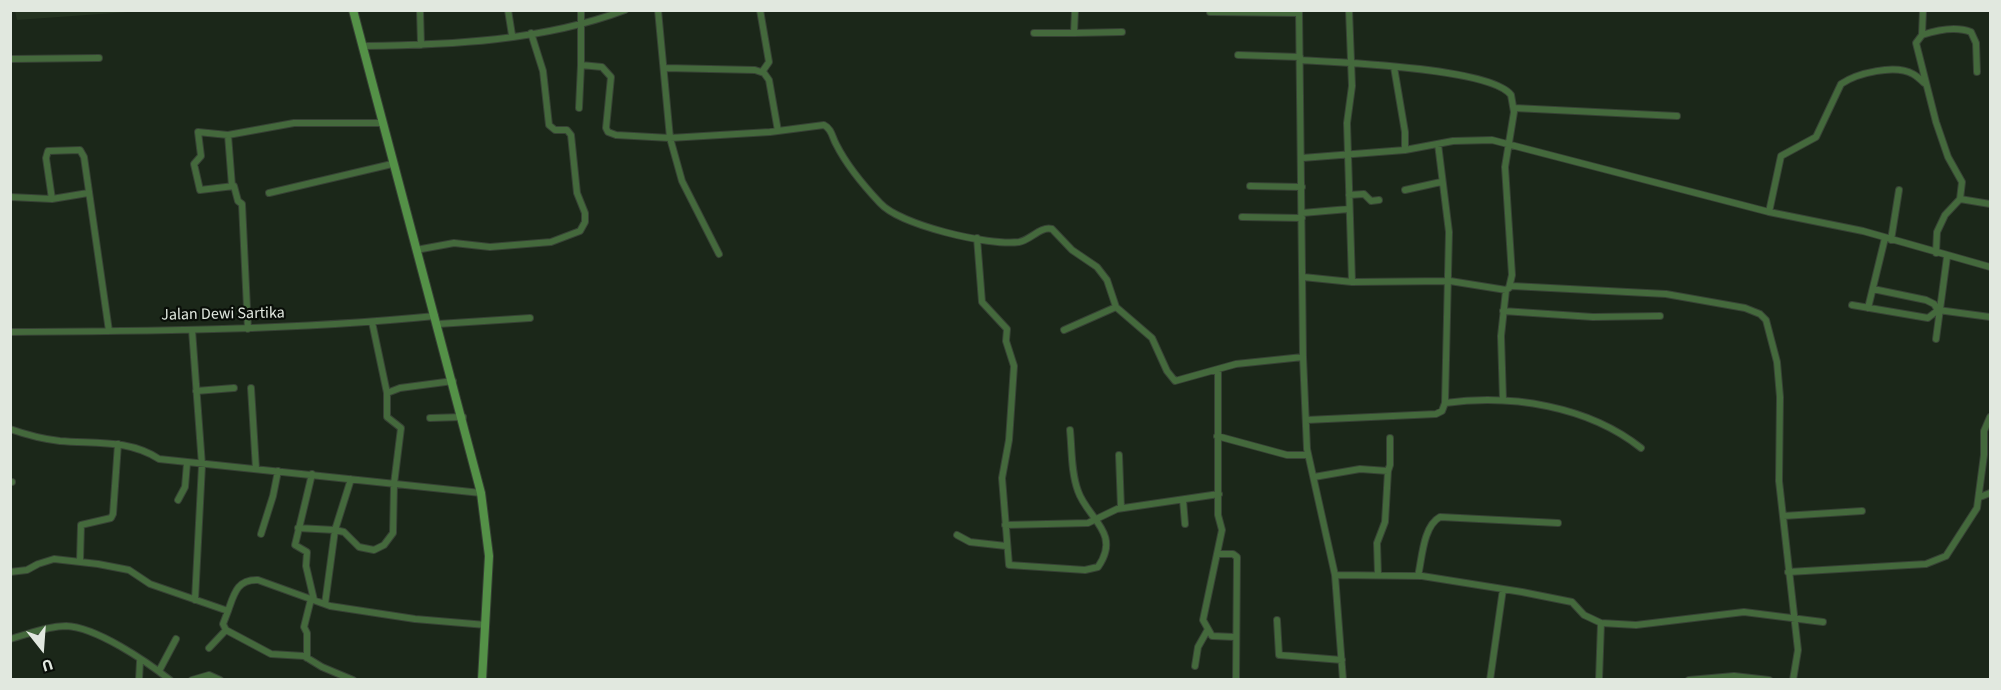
<!DOCTYPE html>
<style>
body{margin:0}
#map{position:relative;width:2001px;height:690px;overflow:hidden;background:#1b2719;font-family:"Source Sans 3",sans-serif}
canvas{display:block}
.frame{position:absolute;inset:0;border:12px solid #e1e8df;pointer-events:none}
.north{position:absolute;left:12px;top:618px;width:60px;height:60px;-webkit-text-stroke:4px #090e08;paint-order:stroke;rotate:163deg;font-size:16px;font-weight:700;line-height:24px;text-align:center;color:#e1e8df}
.north::after{content:'';display:block;margin:auto;width:21px;height:27px;background:#e1e8df;clip-path:polygon(50% 0,100% 100%,50% 72%,0 100%)}
</style>
<div id="map">
<canvas width="2001" height="690"></canvas>
<div class="frame"></div>
<div class="north">U</div>
</div>
<script>
const c = document.querySelector('canvas').getContext('2d');
c.lineJoin = 'round';
function paint(path, color) {
  c.fillStyle = color;
  c.fill(path, 'evenodd');
}
function stroke(path, color, width, dash) {
  c.strokeStyle = color;
  c.lineWidth = width;
  c.lineCap = dash ? 'butt' : 'round';
  c.setLineDash(dash || []);
  c.stroke(path);
}
function drawText(font, color, halo, rows, align = 'center') {
  c.font = font + ' "Source Sans 3",sans-serif';
  c.lineWidth = 4.5;
  c.setLineDash([]);
  c.textBaseline = 'middle';
  c.strokeStyle = halo;
  c.fillStyle = color;
  for (const [text, x, y, turn = 0] of rows) {
    c.save();
    c.translate(x, y);
    c.rotate((+turn || 0) * Math.PI / 180);
    c.textAlign = isNaN(turn) ? turn : align;
    if (halo) c.strokeText(text, 0, 0);
    c.fillText(text, 0, 0);
    c.restore();
  }
}
paint(new Path2D(`
 M15,11v-1l127,1 -125,9z`), '#243320');
const street = new Path2D(`
 M420,10l1,35
 M508,10l4,25
 M581,10v55l21,2 9,10 -5,51 2,4 8,3 54,3 12,43 37,73
 M658,10l12,128 100,-6 54,-7c8,4 8,12 12,19 11,22 27,41 44,59 20,22 108,43 139,39 12,-2 21,-16 33,-13l20,21 25,17 10,13 9,27 36,31 15,33 8,10 61,-17 67,-7
 M760,10l9,52 -7,10
 M1299,10l4,347 4,92 28,126 8,105
 M1349,10l3,76 -5,37 5,159
 M1210,12l89,1
 M1034,33h40l1,-23
 M1074,33l48,-1
 M1922,35l1,-25
 M363,46c86,-1 180,-5 262,-36
 M1238,55l62,2
 M10,59l89,-1
 M1300,60c38,2 191,8 211,35l3,17 -9,55 7,108 -3,13 -3,2 -56,-9 -98,1 -49,-5
 M1394,67l11,65v18
 M665,68l90,2 9,3 5,7 9,51
 M579,108l2,-43
 M1514,108l163,8
 M228,135l-30,-3 3,24 -7,8 6,26 34,-4 4,15 4,3 6,125
 M1302,158l103,-8 48,-9 39,-1 277,72 94,19 127,36
 M232,186l-4,-51 66,-12h87
 M1250,186l52,1
 M1405,190l36,-8
 M88,193l-36,6 -6,-41 2,-7 32,-1 4,7 25,174
 M269,193l123,-29
 M1349,195l15,-1 7,7 8,-1
 M10,197l42,2
 M1960,199l30,5
 M1769,212l12,-56 35,-19 25,-53c16,-11 54,-20 72,-10 4,2 8,6 11,9
 M1302,213l47,-4
 M1242,217l60,1
 M977,238l5,64 25,27 -1,12 8,25 -5,74 -7,38 7,87 76,5 13,-3c24,-34 -11,-49 -20,-76 -7,-19 -6,-41 -8,-61
 M1891,240l8,-50
 M416,250l38,-7 36,4 61,-5 29,-11 5,-9v-9l-8,-20 -6,-58 -4,-5h-12l-6,-5 -6,-54 -12,-38
 M1936,253l1,-21 8,-17 15,-16 2,-17 -14,-25 -12,-35 -20,-79 6,-8c15,-5 34,-9 49,-3l5,11 1,29
 M1512,286l154,8 79,14 15,6 6,6 11,42 3,35 -1,84 19,169 -5,30
 M1873,289l53,11 8,4 4,6
 M1852,305l76,13 10,-8 52,7
 M1868,308l17,-70
 M1503,311l90,6 67,-1
 M372,322l15,71
 M438,324l92,-6
 M192,330l10,135 -7,135
 M1064,330l52,-23
 M10,332c142,-1 284,-2 425,-16
 M1936,339l11,-82
 M1218,370v145l4,15 -19,90 9,16 23,1
 M251,388l5,81
 M196,391l38,-3
 M1503,400l-2,-64 5,-46
 M1445,403c67,-9 143,3 196,45
 M430,418l33,-1
 M1306,420l130,-6 6,-3 3,-8 4,-171 -11,-88
 M10,429c17,6 32,10 50,12 34,3 69,-2 99,18l322,34
 M1217,436l70,19h21
 M1119,455l2,53
 M1388,471l2,-6v-27
 M312,474l-17,71 12,7 -1,14 8,34
 M1314,477l46,-8 28,2 -3,51 -8,21 1,32
 M10,482h2
 M1980,497l10,-4
 M178,500l7,-13 2,-24
 M1183,500l2,24
 M1783,516l79,-5
 M1005,525l83,-2 29,-14 102,-15
 M298,528l37,2 16,-51
 M261,534l12,-38 5,-25
 M957,535l13,7 36,4
 M1218,554h15l4,3 -1,123
 M80,561l1,-36 30,-7 2,-4 5,-70
 M10,572l17,-2 11,-6 16,-5 44,5 31,6 21,14 78,27 -5,13 3,6 45,24 33,2 18,11 31,13
 M1788,572l138,-8 20,-8 31,-48 7,-53v-24l6,-14
 M1335,575l87,1 100,16 50,10 12,13 17,8 35,2 108,-13 79,10
 M1418,576c4,-17 5,-50 22,-59l118,6
 M325,604l10,-74 9,2 15,15 15,3 10,-5 9,-12 1,-49 7,-56 -14,-11v-24l13,-5 53,-7
 M228,611c6,-17 9,-32 30,-31l72,26 85,13 71,6
 M1277,620l2,35 63,5
 M10,639c19,-5 37,-13 56,-13 30,1 80,35 104,54
 M209,648l17,-18
 M307,658v-25l-3,-6 7,-28
 M1195,666l3,-19 9,-16
 M159,671l17,-32
 M139,680l1,-19
 M192,680l17,-5 11,5
 M1490,680l13,-91
 M1599,680l2,-57
 M1689,680l45,-4 35,4`);
const secondary = new Path2D(`
 M353,10l128,483 8,63 -7,124`);
stroke(street, '#374235', 8);
stroke(secondary, '#374235', 10);
stroke(street, '#44693c', 6);
stroke(secondary, '#549147', 8);
drawText('16px', '#e1e8df', '#090e08', [
 ["Jalan Dewi Sartika",223,315,-1]
]);
</script>
